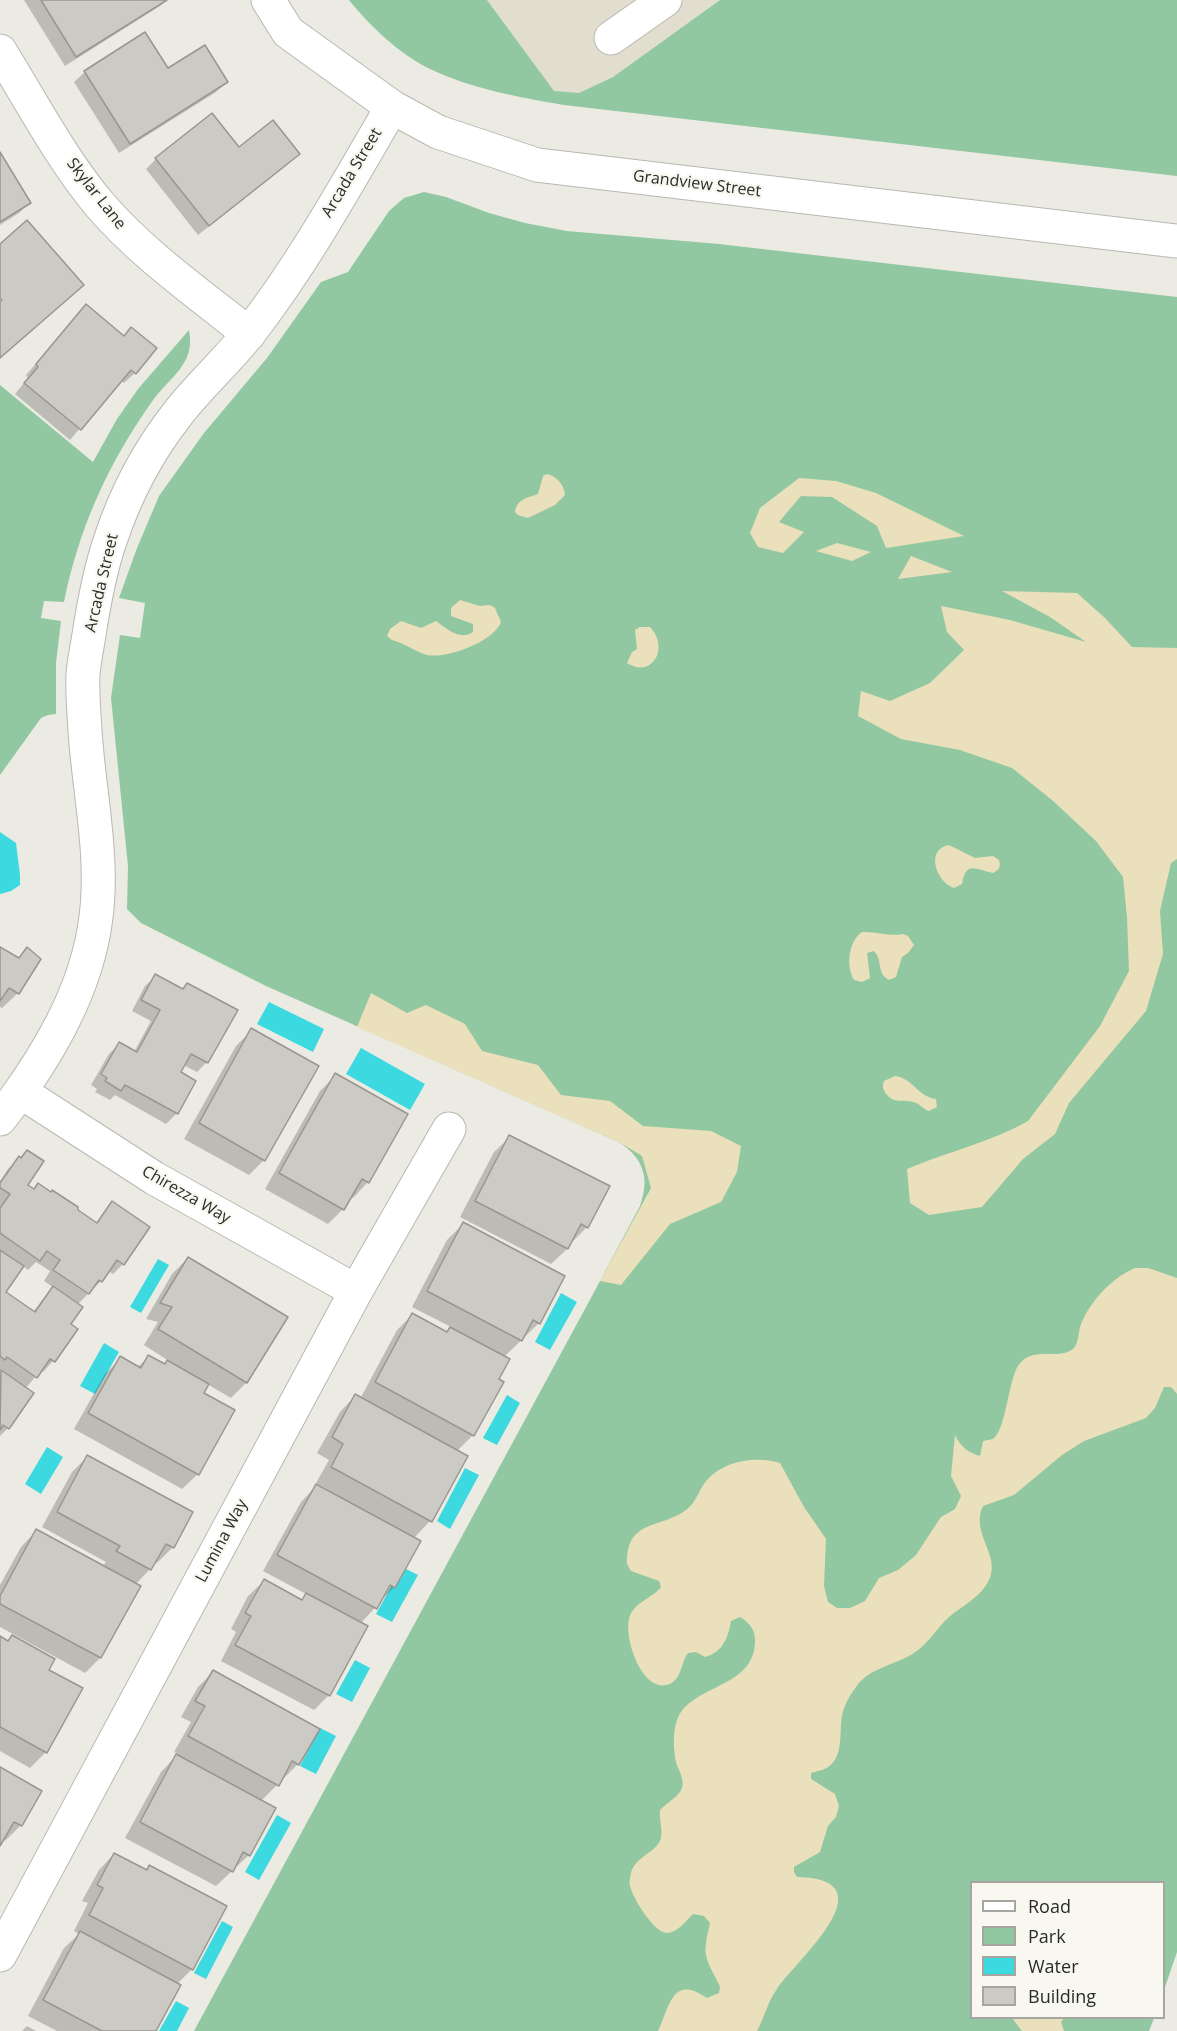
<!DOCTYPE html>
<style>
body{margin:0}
#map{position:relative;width:1177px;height:2031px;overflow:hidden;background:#ebeae3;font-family:"Open Sans",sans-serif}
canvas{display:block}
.legend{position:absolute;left:970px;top:1881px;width:195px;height:138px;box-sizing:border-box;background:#f8f7f0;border:2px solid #a6a5a0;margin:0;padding:8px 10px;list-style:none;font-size:18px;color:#2b2b28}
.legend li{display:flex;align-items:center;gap:12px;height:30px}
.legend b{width:30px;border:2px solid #a6a5a0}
</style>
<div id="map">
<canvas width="1177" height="2031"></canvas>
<ul class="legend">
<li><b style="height:8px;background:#fff"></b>Road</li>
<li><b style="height:16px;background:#92c8a1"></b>Park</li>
<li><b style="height:16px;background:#3cd9e0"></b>Water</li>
<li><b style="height:16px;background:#cccac4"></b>Building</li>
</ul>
</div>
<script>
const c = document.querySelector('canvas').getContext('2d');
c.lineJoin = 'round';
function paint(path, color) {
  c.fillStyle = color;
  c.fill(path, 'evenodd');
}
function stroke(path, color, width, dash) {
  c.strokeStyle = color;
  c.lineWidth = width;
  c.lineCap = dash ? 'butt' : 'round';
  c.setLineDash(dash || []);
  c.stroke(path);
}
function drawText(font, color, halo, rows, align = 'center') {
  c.font = font + ' "Open Sans",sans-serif';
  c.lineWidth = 4.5;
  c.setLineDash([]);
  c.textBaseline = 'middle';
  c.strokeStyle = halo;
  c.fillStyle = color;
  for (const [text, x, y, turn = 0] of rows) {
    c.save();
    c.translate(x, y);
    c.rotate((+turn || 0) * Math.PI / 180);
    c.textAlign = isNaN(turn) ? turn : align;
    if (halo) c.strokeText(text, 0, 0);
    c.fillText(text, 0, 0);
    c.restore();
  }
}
paint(new Path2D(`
 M487,0h233l-107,77 -34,16 -25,-1z`), '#e1ded0');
paint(new Path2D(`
 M349,0h138l67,91 25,2 34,-16 107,-77h457v176l-613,-71c-46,-8 -92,-16 -134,-36 -31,-15 -60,-43 -81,-69z
 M424,192l22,5 43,16 36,10 42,8 152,13 458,53v1655l-13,38v-108h-192v136h182l-5,13h-955l398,-735 48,-90c10,-28 4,-47 -21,-64l-353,-156 -125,-63 -14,-14 1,-43 -17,-168 9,-63 20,3 5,-35 -26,-5 18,-50 22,-52 45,-63 63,-75 54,-76 27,-10 41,-61 15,-13z
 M189,330c7,35 -20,47 -38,73 -43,61 -72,125 -87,199l-20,-1 -3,17 20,3 -5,42v51l-8,1 -7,3 -41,57v-390l93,77 24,-43 21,-30z`), '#92c8a1');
paint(new Path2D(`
 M547,474c10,2 17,11 18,21l-10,10 -27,13 -10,-3 -3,-3c2,-13 12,-14 23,-18l5,-18z
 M799,478l37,3 40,12 88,43 -78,12 -9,-22 -45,-29 -31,-1 -22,26 25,10 -21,21 -25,-6 -8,-14 10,-25z
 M837,543l34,9 -19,9 -36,-10z
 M911,556l41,16 -54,7z
 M1002,591l75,2 28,25 27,29 45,1v211l-6,4 -11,48 3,43 -17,57 -77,92 -14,31 -32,25 -41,48 -53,8 -19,-12 -3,-34c40,-17 84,-27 121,-48l72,-95 29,-55 -2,-54 -4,-40 -27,-36 -44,-41 -40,-32 -52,-18 -59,-11 -43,-23 3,-25 29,10 40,-18 34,-33 -17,-18 -6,-26 69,14 76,22 -36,-25z
 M460,600l20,6 10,-1 5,3 6,14c-7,20 -55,37 -74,33 -12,-3 -22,-12 -35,-15l-5,-4 3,-7 11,-8 20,7 15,-7c11,8 24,20 37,11v-8l-22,-8v-8z
 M640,627h10c20,21 2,52 -23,36l5,-11 5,-3 -2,-19z
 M949,845l26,13 18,-2 6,4c2,7 0,10 -6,13 -17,-3 -27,-13 -31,11l-8,4c-18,-6 -29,-39 -5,-43z
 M862,932c14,-1 27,5 41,2l5,2 6,9 -6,8 -6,4 -6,20 -7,3c-13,-7 -6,-20 -15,-29l-7,2 3,25 -8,4 -8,-2c-8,-14 -6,-38 8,-48z
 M371,993l36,20 19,-8 39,19 17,27 56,14 23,30 49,6 33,25 68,5 30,15 -4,26 -16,30 -51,22 -49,61 -21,-4 51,-93 -9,-32 -23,-14 -262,-115z
 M895,1076c18,2 23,21 41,23l1,8 -8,4c-6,-2 -8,-6 -13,-8 -11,-5 -20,2 -29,-8 -4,-5 -5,-8 -3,-14z
 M1135,1268h13l29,10v116l-6,-7h-7l-9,21 -9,10 -62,23 -22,14 -48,40 -31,11c-13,27 18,49 6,74 -8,17 -27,26 -40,37 -13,12 -21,27 -35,36 -19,12 -45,15 -58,34 -7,9 -12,19 -14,29 -3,16 2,41 -14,51 -4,3 -11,4 -17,6v6l24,15 4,12 -3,11 -8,9 -8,26 -26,15v5l3,5c95,2 -1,84 -20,112 -9,12 -13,29 -20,42h-99c12,-25 14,-57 49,-33l12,-5 1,-6c-6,-15 -17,-27 -14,-43 0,-7 3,-14 4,-21l-6,-7 -11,-2c-7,7 -16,19 -26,19 -14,-1 -34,-35 -37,-47 -1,-4 0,-9 1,-13 4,-17 26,-20 30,-35 2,-8 -2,-19 -1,-28 6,-7 19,-13 22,-22 3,-9 -4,-18 -6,-26 -3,-15 -4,-37 5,-50 21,-28 72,-27 74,-69 1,-12 -5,-20 -15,-26l-9,4c-3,17 -8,31 -26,36l-9,-5 -8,1c-7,9 -6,25 -18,31 -28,11 -46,-46 -41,-65 4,-17 23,-20 32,-32l-2,-6 -28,-10 -4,-7c-1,-45 33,-35 59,-54 10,-7 13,-21 21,-30 18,-20 49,-24 73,-17l24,44 22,32 -2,47 4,16 9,6h13l15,-7 14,-23 19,-8 18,-15 25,-38 14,-8 6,-13 -10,-20 4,-41c6,12 12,17 25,21l3,-15 10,-2c13,-9 15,-57 25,-73 13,-21 40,-5 55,-17 6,-5 5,-18 8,-25 10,-24 31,-46 54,-56z
 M1012,2018h52l-3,4 3,9h-42z`), '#eae0bb');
paint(new Path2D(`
 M0,832l16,11 4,32v10l-9,6 -11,3z
 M269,1002l55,27 -11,23 -56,-28z
 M361,1048l64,36 -15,26 -64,-36z
 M158,1259l11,6 -28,48 -11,-6z
 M561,1293l16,9 -27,48 -15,-8z
 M104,1343l15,9 -24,42 -15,-8z
 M507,1395l13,8 -23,42 -14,-7z
 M47,1447l16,10 -22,37 -16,-10z
 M465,1468l14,7 -29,54 -13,-8z
 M402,1567l16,8 -26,47 -16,-8z
 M355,1660l15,8 -18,34 -16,-8z
 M320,1728l16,8 -20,38 -16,-8z
 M277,1815l14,8 -32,57 -14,-8z
 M222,1921l11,6 -27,52 -12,-6z
 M176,2001l13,7 -12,23h-18z`), '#3cd9e0');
paint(new Path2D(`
 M24,0h143l-7,6 -95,60z
 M85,72l141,10 -10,10 -97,61 -45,-71z
 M239,149l59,5 -10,10 -90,71 -52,-66 10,-10z
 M0,155l29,48 -10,10 -19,12z
 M86,306l49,67 -11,10 -3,-3 -51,60 -55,-46 13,-16 -2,-3z
 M0,949l17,10 10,-10 -9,44 -16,15 -2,-1z
 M156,976l26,14 5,-6 20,78 -10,10 -14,-7 -4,8 15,8 -17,32 -11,11 -51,-29 -5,5 -15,-8 2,-3 -6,-4 18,-31 10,-10 15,8 17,-31 -19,-10 13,-25z
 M252,1030l12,130 -15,15 -65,-36 52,-93z
 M336,1075l32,107 -15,16 -3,-2 -7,13 -15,15 -63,-35 55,-98z
 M510,1137l77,90 -15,15 -2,-1 -3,8 -16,15 -91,-47 34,-65z
 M27,1151l-1,34 51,26 18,13 18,-21 10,61 -10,10 -5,-3 -7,10 -24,24 -8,19 7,5 -23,32 -10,11 -2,-2 -16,19 -17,39 -8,8v-63l2,-2 -2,-1v-189l8,-12zM36,1262l14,9 -6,10 10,7 -11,11 -10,13 -29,-20 19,-26 5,4z
 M463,1224l76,99 -35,34 -31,78 -16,16 9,6 -36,64 -17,18 -19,48 -33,36 -32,72 -15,15 -93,-49 15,-29 -5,-3 17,-33 16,-15 36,20 6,-7 -43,-23 38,-69 15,-16 12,6 1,-2 -13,-7 13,-23 -12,-7 23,-41 15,-16 5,3 37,-69 15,-15 34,18 5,-6 -39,-20 35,-67z
 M188,1258l98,60 -40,65 -15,15 -24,-14 -5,9 -4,81 -16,15 -108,-60 31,-55 16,-16 16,10 11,-11 16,9 5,-5 -25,-16 14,-23 -12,-3 26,-45z
 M88,1456l85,91 -16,16 -3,-2 -4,8 -15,16 -35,73 -15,15 -85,-46v-42l21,-38 15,-16 66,36 4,-5 -64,-35 30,-55z
 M0,1638l47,32 33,19 -34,63 -16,16 -30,-17z
 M213,1672l85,92 -16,16 -1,-1 -4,6 -16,16 -12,54 -33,31 -91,-48 36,-66 17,-18 -4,-2 17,-30 -10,-5 17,-30z
 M0,1768l21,57 -16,16 -3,-2 -2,4z
 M114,1854l31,17 5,-4 42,102 -15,15 -23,47h-97l-29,-15 36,-68 15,-14 -5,-3 14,-28 -6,-2 17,-31z
 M27,2026l9,5h-14z`), '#0003');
const building = new Path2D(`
 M41,0h126l-91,57z
 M145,32l23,36 37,-23 23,37 -98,62 -46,-73z
 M212,113l27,34 34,-27 27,34 -91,72 -54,-68z
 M0,152l31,51 -31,19z
 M27,220l57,65 -84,73v-57l2,-1 -2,-2v-54z
 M86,304l38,32 7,-9 26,21 -21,26 -5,-4 -50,60 -57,-47 14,-16 -2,-3z
 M0,947l19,11 8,-11 14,12 -22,35 -10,-6 -9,13z
 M155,974l28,15 4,-6 51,27 -30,53 -17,-9 -10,18 15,9 -18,33 -53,-29 -4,6 -16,-10 2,-3 -6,-4 18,-32 18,10 23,-42 -19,-10z
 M251,1028l68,38 -54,95 -66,-38z
 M335,1073l73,41 -39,69 -7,-4 -18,31 -65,-37z
 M509,1135l101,51 -22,42 -7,-4 -13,25 -93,-48z
 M27,1150l17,11 -16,24 6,4 4,-6 13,9 1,-2 26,17v3l19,13 15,-22 38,26 -26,38 -7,-5 -15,22 -3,-2 -10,14 -36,-24 7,-10 -13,-9 -7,10 -40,-28v-25l10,-14 -10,-6v-5l19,-27 2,2z
 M463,1222l102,54 -25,48 -7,-4 -11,21 -95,-50z
 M0,1250l24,16 -18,26 29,20 18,-26 30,21 -12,17 7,5 -23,33 -5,-3 -13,19 -30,-21 -2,3 -5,-4z
 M188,1257l100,60 -41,66 -89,-54 14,-22 -12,-4z
 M412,1313l35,19 3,-5 60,32 -11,20 5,3 -30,54 -99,-54z
 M148,1355l17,9 2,-4 42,24 -5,9 31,17 -36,65 -111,-62 32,-57 21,12z
 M1,1370l33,23 -25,36 -6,-4 -3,5z
 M355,1394l113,62 -36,66 -101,-55 12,-23 -11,-7z
 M87,1455l106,57 -19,36 -8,-4 -15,26 -35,-19 4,-5 -63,-34z
 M316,1484l105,57 -26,47 -5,-3 -13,24 -100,-54z
 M36,1529l105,57 -40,72 -101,-54v-8z
 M264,1579l38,21 4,-7 62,33 -38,70 -95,-51 16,-29 -6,-3z
 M12,1635l43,24 -6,11 34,18 -36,65 -47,-26v-91l8,5z
 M213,1670l107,59 -21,36 -7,-4 -13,25 -91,-50 17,-30 -10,-5z
 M176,1754l100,54 -26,48 -7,-4 -10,20 -93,-50z
 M0,1767l42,24 -20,35 -8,-4 -14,24z
 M114,1853l33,17 2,-5 78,41 -34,64 -104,-55 14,-27 -6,-3z
 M80,1931l101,54 -25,46h-54l-59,-31z`);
paint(building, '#cccac4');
stroke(building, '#989690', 1.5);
const street = new Path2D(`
 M268,0l20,32 104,75 46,25 99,33 640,76
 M611,38l54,-38
 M0,51c31,50 62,109 100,154 42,49 98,88 149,129
 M21,1092l133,86 202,113
 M0,1119c45,-59 87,-127 96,-202 8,-61 -7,-125 -11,-186 -1,-19 -3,-38 -2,-57 1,-11 3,-22 5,-33 5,-33 11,-68 22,-100 15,-46 38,-90 69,-129 22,-28 49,-52 71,-80 54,-70 97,-148 142,-225
 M0,1955l356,-664 93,-162`);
stroke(street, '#b9b8b1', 35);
stroke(street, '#fff', 33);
drawText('16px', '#2b2b28', '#f8f7f0', [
 ["Arcada Street",352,173,-59],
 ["Grandview Street",697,184,7],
 ["Skylar Lane",96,194,52],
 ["Arcada Street",102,583,-77],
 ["Chirezza Way",186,1195,30],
 ["Lumina Way",222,1541,-62]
]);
</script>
